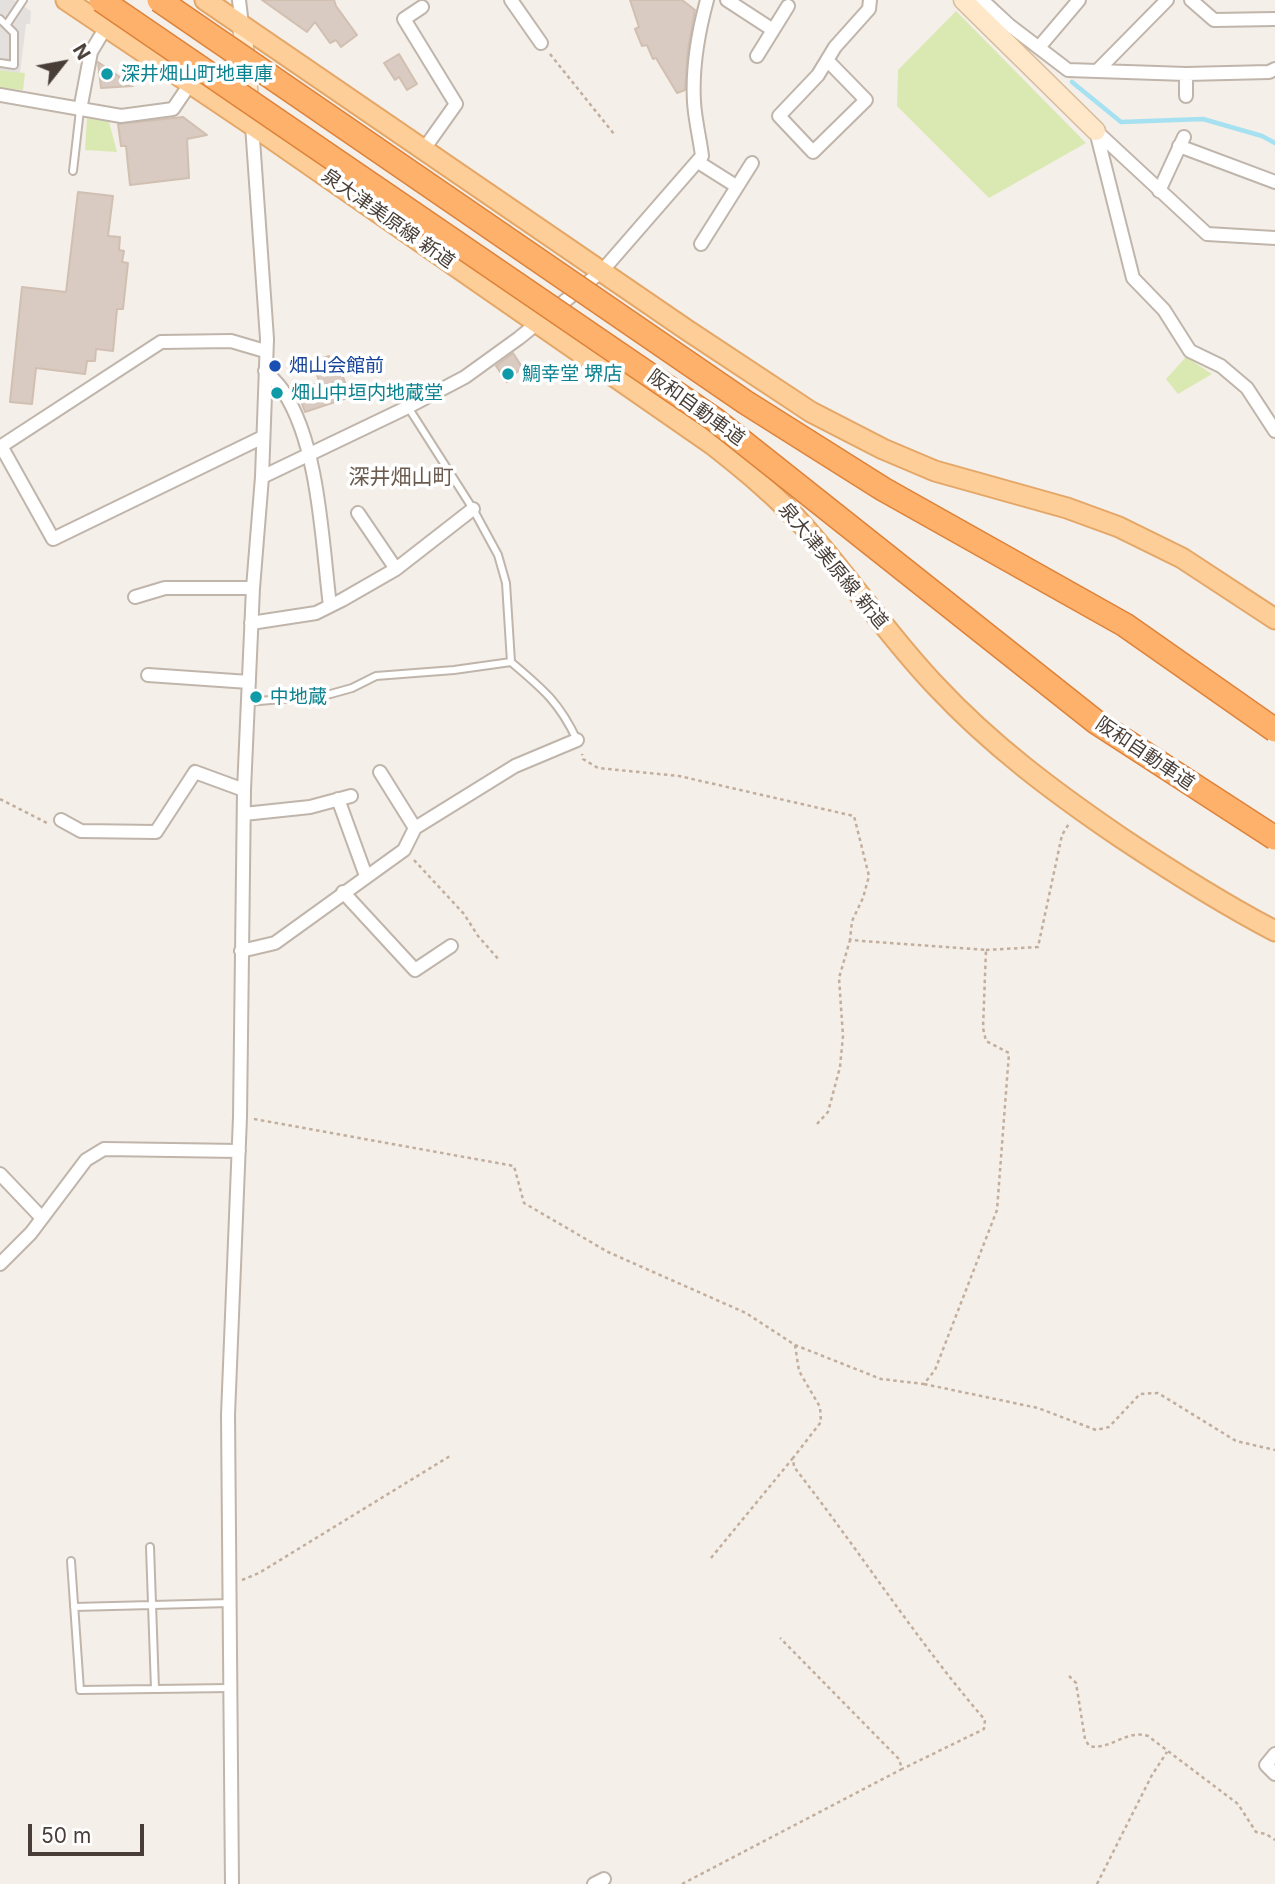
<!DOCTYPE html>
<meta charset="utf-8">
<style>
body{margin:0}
#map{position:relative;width:1275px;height:1884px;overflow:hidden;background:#f4efe9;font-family:Inter,sans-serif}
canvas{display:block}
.north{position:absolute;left:28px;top:28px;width:70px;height:70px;-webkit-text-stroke:5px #fff;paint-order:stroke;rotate:59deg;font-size:19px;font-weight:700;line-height:28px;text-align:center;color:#483e37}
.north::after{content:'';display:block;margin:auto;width:24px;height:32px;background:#483e37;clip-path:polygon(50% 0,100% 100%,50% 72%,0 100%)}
.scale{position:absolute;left:28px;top:1824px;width:116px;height:32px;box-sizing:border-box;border:4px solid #483e37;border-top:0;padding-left:9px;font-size:21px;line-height:24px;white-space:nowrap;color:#483e37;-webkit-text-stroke:5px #fff;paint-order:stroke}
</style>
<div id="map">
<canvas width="1275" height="1884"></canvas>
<div class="north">N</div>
<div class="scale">50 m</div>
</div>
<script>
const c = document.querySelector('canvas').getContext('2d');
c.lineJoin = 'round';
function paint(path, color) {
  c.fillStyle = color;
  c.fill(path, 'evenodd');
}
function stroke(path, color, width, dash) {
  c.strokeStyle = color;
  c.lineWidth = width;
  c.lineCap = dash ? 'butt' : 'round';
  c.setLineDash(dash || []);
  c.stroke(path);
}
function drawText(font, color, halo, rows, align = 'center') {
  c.font = font + ' Inter,"Noto Sans JP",sans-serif';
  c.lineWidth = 7;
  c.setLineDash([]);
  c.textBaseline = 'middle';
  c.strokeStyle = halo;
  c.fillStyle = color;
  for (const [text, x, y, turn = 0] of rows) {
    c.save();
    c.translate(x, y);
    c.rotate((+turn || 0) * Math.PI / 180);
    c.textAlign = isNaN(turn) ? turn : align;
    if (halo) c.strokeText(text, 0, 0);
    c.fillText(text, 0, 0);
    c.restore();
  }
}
paint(new Path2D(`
 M956,11l130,132 -97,55 -92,-92 1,-36z
 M0,70l25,3 -2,17 -23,-2z
 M87,118l22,4 8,30 -32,-2z
 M1186,357l26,17 -34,20 -12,-15z`), '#dae9b2');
paint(new Path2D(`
 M0,0h14l17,11 -1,13h-4l-6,49 -20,-3z`), '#e3e0de');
stroke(new Path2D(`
 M1072,82l49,40 82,-3 59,17 13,7`), '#a6e1f1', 4.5);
const building = new Path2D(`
 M262,0h72l2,6 21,29 -16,12 -5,-7 -6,3 -15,-21 -8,10z
 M630,0h52l13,10 -7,40 -3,40 -8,3 -21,-35 -3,1 -6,-14 -5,1 -7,-17 4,-2z
 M399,54l18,30 -10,6 -8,-13 -4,3 -11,-17z
 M98,62l35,24 -32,2z
 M183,117l24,18 -20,4 2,39 -59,7 -4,-39h-5l-3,-22z
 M78,192l35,4 -5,40 12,1 -1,13 5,1 -2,11 6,1 -5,46h-6l-4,42 -17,-2 -1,12h-8l-2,13 -49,-6 -4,36 -22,-2 12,-115 44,5z
 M513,353l9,14 -15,15 -11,-16z
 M329,356l4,12 6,-3 11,32 -45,15 -8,-22 23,-7 -8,-21z`);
paint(building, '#d9cbc1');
stroke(building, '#d1bfb1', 2);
const lane = new Path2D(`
 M0,19l14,14v32l-14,-2
 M7,24l16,-24
 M73,171l7,-61
 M408,407l65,102 25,46 8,28 5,79c32,27 48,40 66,78
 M248,702l79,-7 25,-7 24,-12 78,-6 57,-8
 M150,1547l5,142
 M71,1561l9,129 150,-2
 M74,1607l156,-4`);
const street = new Path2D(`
 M239,0l3,25
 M511,0l30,43
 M727,0l46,30
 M982,0l27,25 59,45 118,4 83,-2 6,-3
 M1191,0l23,20 61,-1
 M422,7l-18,12 52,85 -32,45
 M1040,46l39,-46
 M757,56l31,-50
 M827,60l39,40 -53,52 -34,-36 39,-41 17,-28 34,-38 1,-9
 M1097,71l70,-71
 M1186,74v22
 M0,95l121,21 52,-7 17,-25
 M80,110l11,-58 15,-25
 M1096,131l37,147 31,32 26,41 31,15 26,22 28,43
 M1096,131l111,103 68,4
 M1179,146l96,36
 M698,162l38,24
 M1159,191l25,-54
 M701,244l51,-81
 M265,371c6,6 13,12 18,20 36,53 39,151 47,215
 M1,446l52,93 210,-102
 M0,447l161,-105 70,-1 34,10
 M262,477l146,-70 57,-30 54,-39 83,-67 100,-115c-2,-17 -7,-36 -8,-54 -2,-34 4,-69 13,-102
 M358,513l38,56
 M135,597l30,-9h88
 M251,623l65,-10 26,-13 54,-31 77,-60
 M148,675l101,7
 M380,772l35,56
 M338,799l28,77
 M244,814l66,-7 41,-11
 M61,820l20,11 75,1 39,-60 49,18
 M343,892l72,78 36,-24
 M241,951l34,-8 129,-93 11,-22 100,-62 62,-26
 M0,1174l42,44
 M0,1264l31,-31 55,-73 18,-11 135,2
 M1275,1754l-9,11 9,9
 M232,1884l-4,-469 12,-298 4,-327 9,-202 9,-111 5,-138 -15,-214
 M594,1884l10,-5`);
const secondary = new Path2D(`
 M963,0l133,131
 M242,25l8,84`);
const primary = new Path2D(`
 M66,0l186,125 461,320c33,26 66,53 94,85 45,51 82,107 129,156 55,59 118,106 184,151 51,34 101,66 155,94
 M205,0l482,330 124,82 72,37 52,22 132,37 52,19 63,31 93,61`);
stroke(lane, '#c0b5ab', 10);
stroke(street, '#c0b5ab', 16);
stroke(secondary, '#d7bc9b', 21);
stroke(primary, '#e4a767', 23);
stroke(new Path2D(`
 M550,54l64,80
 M0,799l47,24
 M414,860l50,54 14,22 22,25
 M986,950l52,-3 24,-112 8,-13
 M254,1119l260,47 10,37 84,49 138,61 49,32 86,34 43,5 11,-14 62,-160 12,-157 -23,-12 -3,-13 3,-78 -136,-10 2,-19 11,-23 6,-22 -15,-60 -175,-40 -81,-8 -15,-9 -1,-5
 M817,1124l11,-12 12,-45 3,-31 -4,-58 11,-38
 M795,1345l4,26 21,36 1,15 -28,36 1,9c65,83 123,174 191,253l-1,9 -82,40
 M924,1384l114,24 58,22 13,-3 31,-33 18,-1 78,48 39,9
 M711,1558l82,-100
 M242,1580l17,-7 191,-117
 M1069,1676l7,7 9,56 4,7c21,5 37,-17 59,-10l90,68 18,28 10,2 9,6
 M682,1884l220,-115 -3,-10 -119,-121
 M1097,1884l55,-109 15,-23`), '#c2ae9d', 2.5, [3.5, 3.5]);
stroke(lane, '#fff', 6);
stroke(street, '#fff', 12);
stroke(secondary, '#ffe7c9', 18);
stroke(primary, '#fece98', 19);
const highwayBridge = new Path2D(`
 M101,0l613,419 382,303 179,116
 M159,0l586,402 138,87 242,136 150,105`);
stroke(highwayBridge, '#de8239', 26, []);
stroke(highwayBridge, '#feb16b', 23);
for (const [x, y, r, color] of [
 [107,74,7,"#0f9aa8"],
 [275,366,7,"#1a4fb4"],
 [508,374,7,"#0f9aa8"],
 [277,393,7,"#0f9aa8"],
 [256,697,7,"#0f9aa8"]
]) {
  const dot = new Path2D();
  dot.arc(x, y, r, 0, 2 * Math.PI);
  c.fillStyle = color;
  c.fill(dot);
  stroke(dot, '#fff', 2.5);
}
drawText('19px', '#0d838f', '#fff', [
 ["深井畑山町地車庫",121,74],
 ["鯛幸堂 堺店",522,374],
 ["畑山中垣内地蔵堂",291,393],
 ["中地蔵",270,697]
], 'left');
drawText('19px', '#483e37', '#fff', [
 ["泉大津美原線 新道",388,219,35],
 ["阪和自動車道",696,408,36],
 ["泉大津美原線 新道",833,566,50],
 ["阪和自動車道",1145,754,34]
]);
drawText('19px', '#164399', '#fff', [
 ["畑山会館前",289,366]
], 'left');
drawText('21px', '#6b5a4e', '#fff', [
 ["深井畑山町",401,478]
]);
</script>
